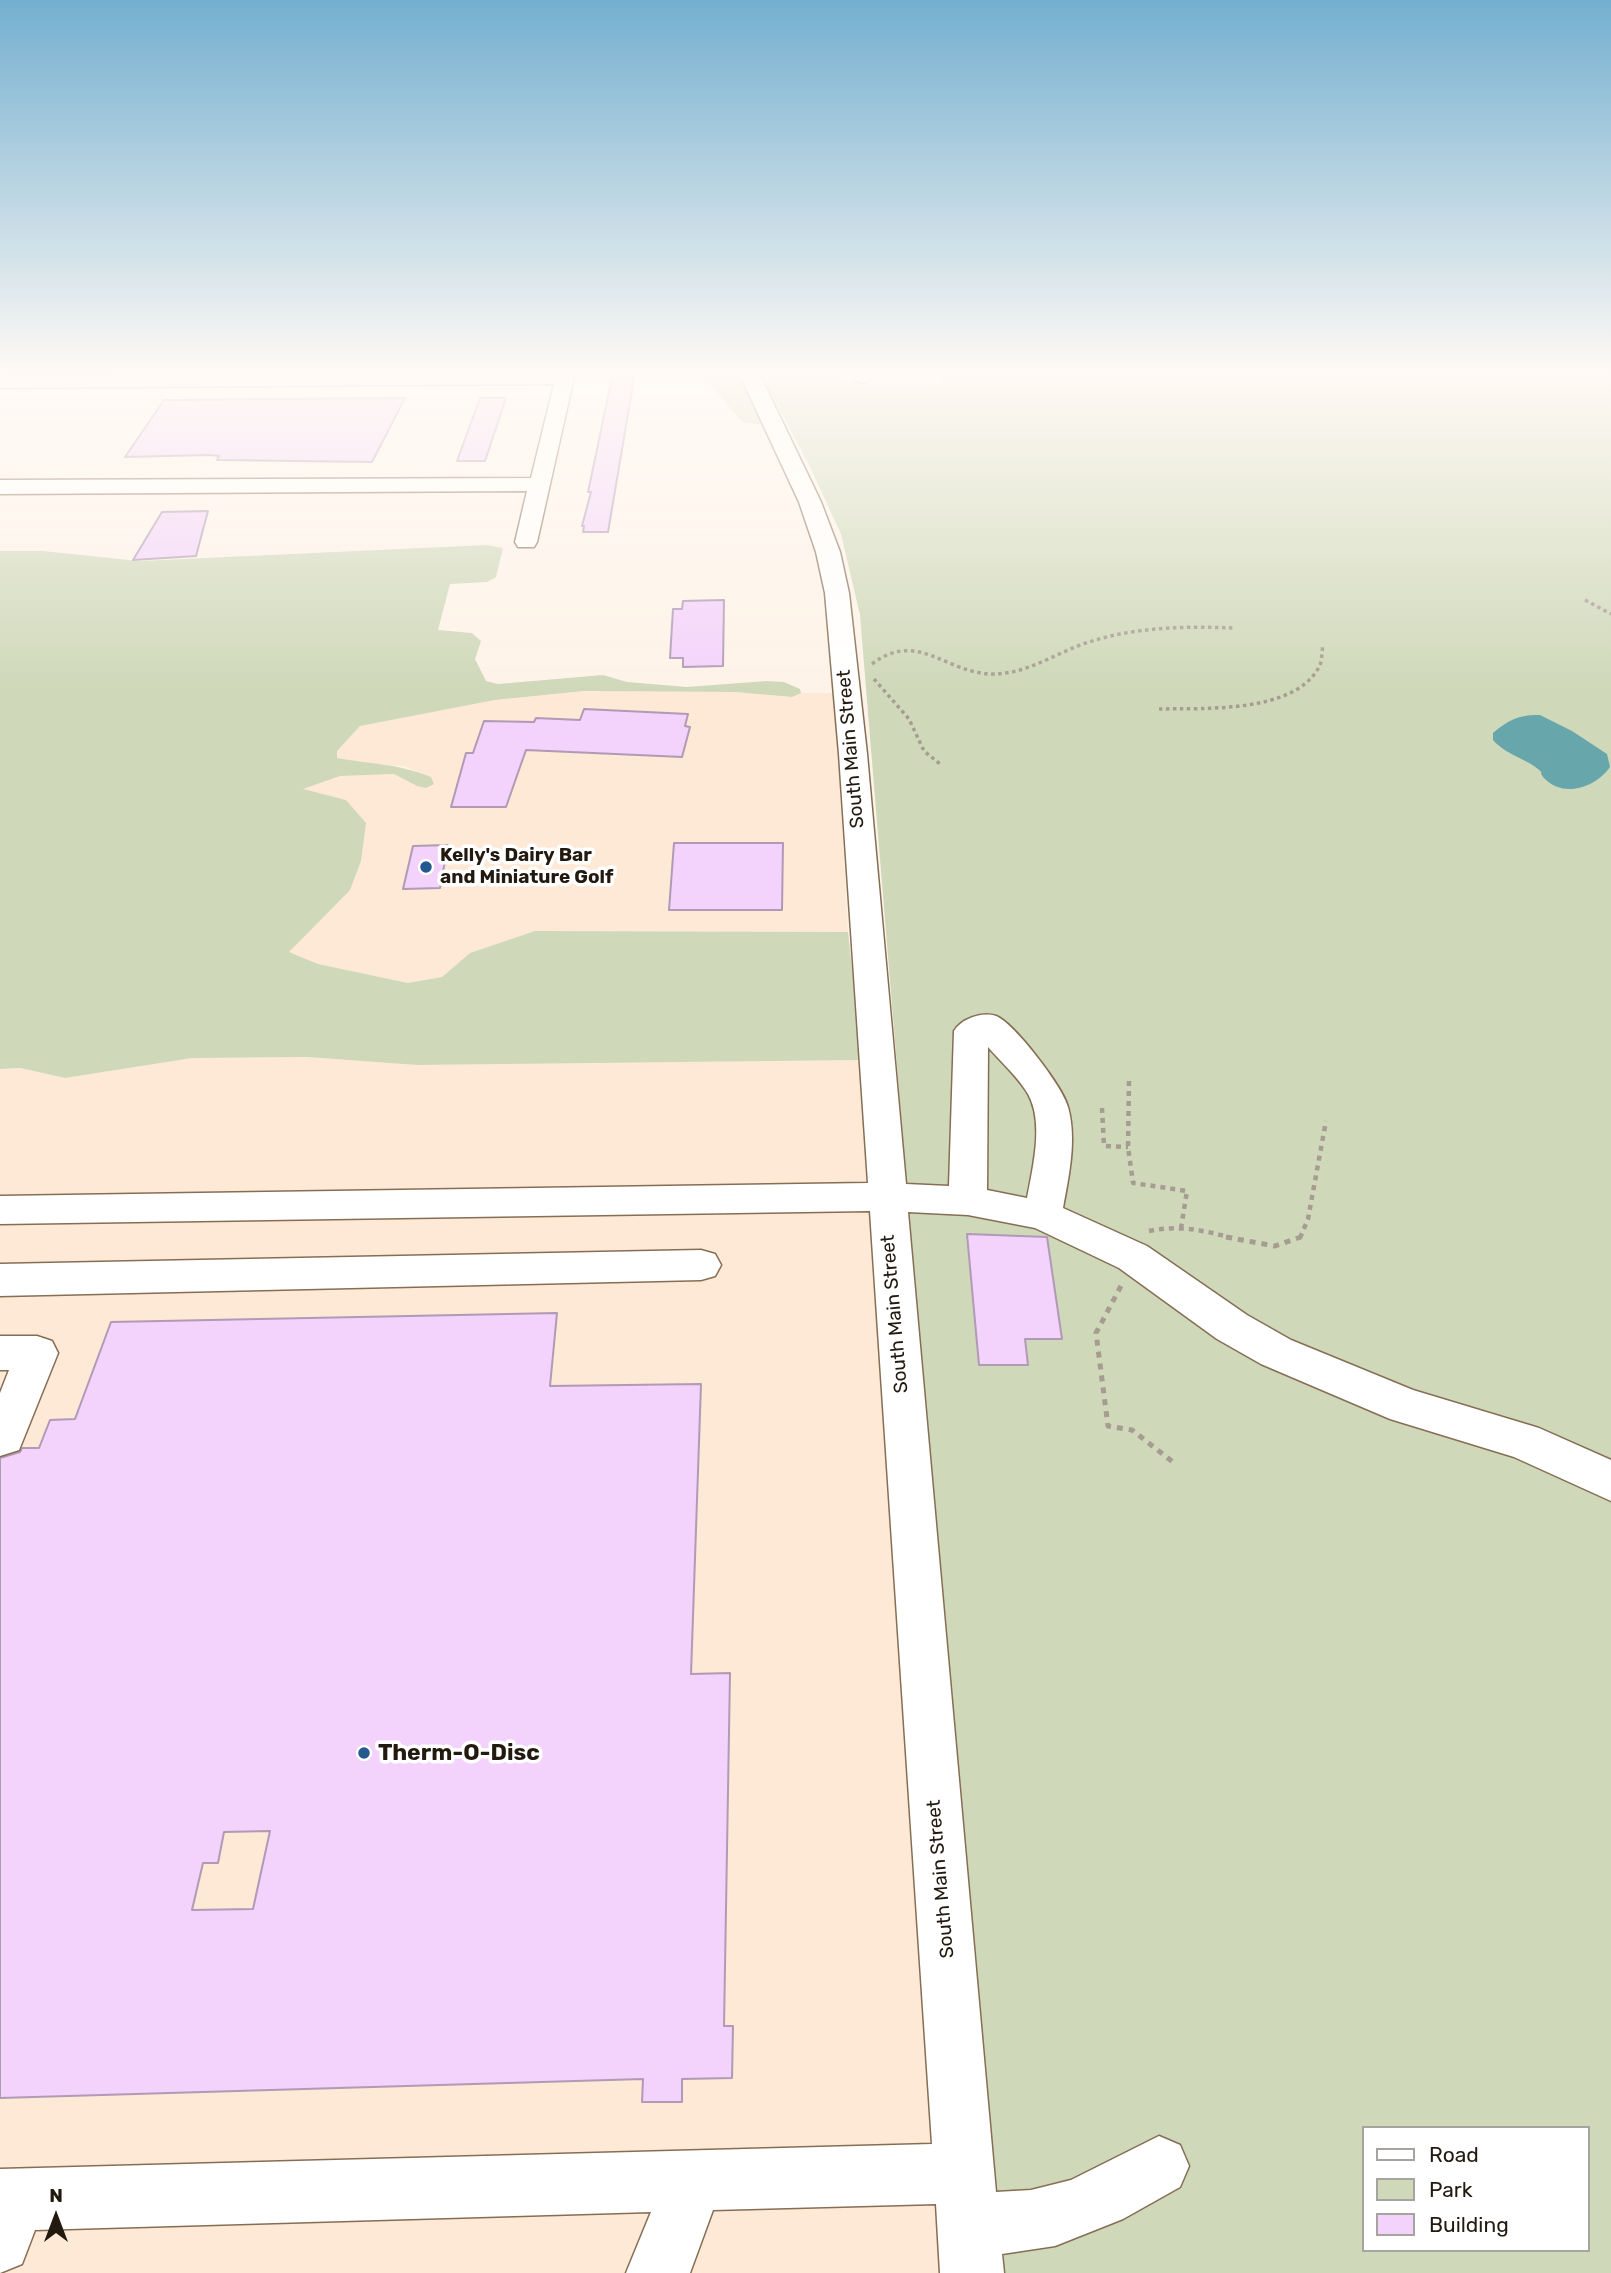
<!DOCTYPE html>
<style>
body{margin:0}
#map{position:relative;width:1611px;height:2273px;overflow:hidden;background:#fef3e8;font-family:Rubik,sans-serif}
canvas{display:block}
.legend{position:absolute;left:1362px;top:2126px;width:228px;height:126px;box-sizing:border-box;background:#fff;border:2px solid #a7a39f;margin:0;padding:9px 12px;list-style:none;font-size:21px;color:#22190f}
.legend li{display:flex;align-items:center;gap:14px;height:35px}
.legend b{width:35px;border:2px solid #a7a39f}
.north{position:absolute;left:21px;top:2182px;width:70px;height:70px;-webkit-text-stroke:5px #fff;paint-order:stroke;rotate:0deg;font-size:19px;font-weight:700;line-height:28px;text-align:center;color:#22190f}
.north::after{content:'';display:block;margin:auto;width:24px;height:32px;background:#22190f;clip-path:polygon(50% 0,100% 100%,50% 72%,0 100%)}
</style>
<div id="map">
<canvas width="1611" height="2273"></canvas>
<ul class="legend">
<li><b style="height:9px;background:#fff"></b>Road</li>
<li><b style="height:19px;background:#cfd8b9"></b>Park</li>
<li><b style="height:19px;background:#f3d2fb"></b>Building</li>
</ul>
<div class="north">N</div>
</div>
<script>
const c = document.querySelector('canvas').getContext('2d');
c.lineJoin = 'round';
function paint(path, color) {
  c.fillStyle = color;
  c.fill(path, 'evenodd');
}
function stroke(path, color, width, dash) {
  c.strokeStyle = color;
  c.lineWidth = width;
  c.lineCap = dash ? 'butt' : 'round';
  c.setLineDash(dash || []);
  c.stroke(path);
}
function drawText(font, color, halo, rows, align = 'center') {
  c.font = font + ' Rubik,sans-serif';
  c.lineWidth = 7;
  c.setLineDash([]);
  c.textBaseline = 'middle';
  c.strokeStyle = halo;
  c.fillStyle = color;
  for (const [text, x, y, turn = 0] of rows) {
    c.save();
    c.translate(x, y);
    c.rotate((+turn || 0) * Math.PI / 180);
    c.textAlign = isNaN(turn) ? turn : align;
    if (halo) c.strokeText(text, 0, 0);
    c.fillText(text, 0, 0);
    c.restore();
  }
}
paint(new Path2D(`
 M584,691l151,1 56,5 10,-4h34l13,239 -313,-1 -65,22 -28,24 -34,6 -90,-19 -29,-12 21,-25 36,-127 -44,-11 38,-13 54,-2 32,14 4,-11 -26,-11 -28,-1 -39,-7v-7l23,-25 135,-26z
 M307,1057l110,8 445,-5 82,1213h-944v-1204l20,-1 45,10 127,-20z`), '#fde9d5');
paint(new Path2D(`
 M703,373h38l26,52 -23,-2c-15,-14 -25,-31 -41,-43z
 M760,373h65l42,12 68,1 5,-3 -1,-10h672v1900h-615l-136,-1658 -19,-81 -32,-69zM1364,2128h224v122h-224z
 M487,545l16,3 -7,29 -9,5 -37,2 -12,46 34,3 9,8 -6,18 11,22 12,3 105,-9 24,7 60,5 80,-6 17,1 16,7 1,4 -9,4 -57,-5 -151,-1 -89,9 -135,26 -23,25v7c33,6 63,6 94,19l3,7 -8,4 -9,-2 -23,-12 -54,2 -37,13 43,11 20,23 -5,38 -11,29 -61,62 29,12 90,19 34,-6 28,-24 65,-22 313,1 14,128 -445,5 -110,-8 -115,1 -127,20 -45,-10 -20,1v-518h43l96,10z`), '#cfd8b9');
paint(new Path2D(`
 M1540,715l32,16 35,23 3,13c-14,20 -46,32 -66,11 -6,-7 1,-3 -6,-9 -13,-11 -32,-14 -45,-29v-7c15,-13 27,-19 47,-18z`), '#67a7ab');
const building = new Path2D(`
 M613,373h22l-27,159h-25l1,-6h-2l9,-34h-3z
 M405,398l-33,64 -155,-2 2,-4 -9,-1 -85,2 39,-57z
 M480,398h26l-21,63h-28z
 M208,511l-12,45 -63,4 29,-48z
 M724,600l-1,66 -40,1v-9h-13l3,-49h9l1,-8z
 M584,709l104,5 -3,12 5,1 -8,30 -156,-7 -20,57h-55l15,-54h7l11,-32 50,1 2,-4 44,2z
 M674,843h109l-1,67h-113z
 M448,845l-8,43 -37,1 10,-43z
 M967,1234l80,3 15,102h-37l3,26h-49z
 M557,1313l-7,73 151,-2 -10,290 39,-1 -6,353h9l-1,52 -50,1v23h-40l1,-23 -643,19v-640l20,-6 2,-4h17l11,-28 25,-1 36,-97zM270,1831l-17,78 -61,1 11,-47h15l6,-31z`);
paint(building, '#f3d2fb');
stroke(building, '#b09ab6', 2);
const minor = new Path2D(`
 M575,373l-38,169 -3,5h-16l-3,-5 12,-51 -527,3v-14l531,-2 23,-94 -554,4v-12z
 M739,373h20l62,129 19,50 9,41 18,161 39,430 43,2 5,-155c7,-12 28,-20 42,-15 18,7 67,71 72,91 9,32 1,69 -5,101l84,38 100,69 44,25 122,50 126,38 72,32v41l-97,-44 -124,-38 -129,-55 -44,-25 -98,-71 -84,-40 -67,-13 -60,-3 88,980 35,-2 40,-10 88,-44 21,9 9,21 -9,21 -57,32 -68,27 -53,8 2,19h-64l-4,-69 -223,6 -23,63h-64l25,-61 -616,18 -13,34 -22,9v-104l932,-25 -62,-933 -870,13v-28l868,-13 -29,-429 -14,-161 -9,-41 -17,-50zM988,1047c13,15 30,30 40,47 16,28 5,73 -1,104l-40,-8z
 M853,373h18l2,4 -10,6 -7,-2z
 M701,1250l14,4 6,11 -6,11 -14,4 -701,16v-32z
 M0,1336h37l15,5 6,12 -39,97 -19,6v-63l9,-23h-9z`);
stroke(minor, '#866e55', 3);
stroke(new Path2D(`
 M1585,600l26,14
 M872,664c46,-35 74,10 121,10 35,0 64,-22 96,-32 46,-15 97,-16 144,-14
 M874,679l35,40 15,32 16,13
 M1159,709c44,-1 138,5 161,-44 2,-5 2,-15 3,-21`), '#a69c91', 3.5, [3.5, 3.5]);
stroke(new Path2D(`
 M1129,1081l-1,66 5,36 54,8 -6,37
 M1102,1108l2,38 24,1
 M1149,1231c30,-6 54,-1 83,7
 M1300,1238l8,-19 18,-98`), '#a69c91', 4.5, [5, 5]);
stroke(new Path2D(`
 M1226,1237l49,9 26,-9
 M1121,1286l-25,47 12,93 24,4 41,32`), '#a69c91', 5, [6, 6]);
paint(minor, '#fff');
const sky = c.createLinearGradient(0, 0, 0, 691);
sky.addColorStop(0, '#74afd0');
sky.addColorStop(0.54, '#fffaf5');
sky.addColorStop(1, '#fffaf500');
c.fillStyle = sky;
c.fillRect(0, 0, 1611, 691);
for (const [x, y, r, color] of [
 [426,867,7,"#245890"],
 [364,1753,7,"#245890"]
]) {
  const dot = new Path2D();
  dot.arc(x, y, r, 0, 2 * Math.PI);
  c.fillStyle = color;
  c.fill(dot);
  stroke(dot, '#fff', 2.5);
}
drawText('19px', '#22190f', '#fff', [
 ["South Main Street",851,749,-95],
 ["South Main Street",895,1314,-95],
 ["South Main Street",941,1879,-95]
]);
drawText('bold 19px', '#22190f', '#fff', [
 ["Kelly's Dairy Bar",440,856],
 ["and Miniature Golf",440,878]
], 'left');
drawText('bold 23px', '#22190f', '#fff', [
 ["Therm-O-Disc",378,1753]
], 'left');
</script>
